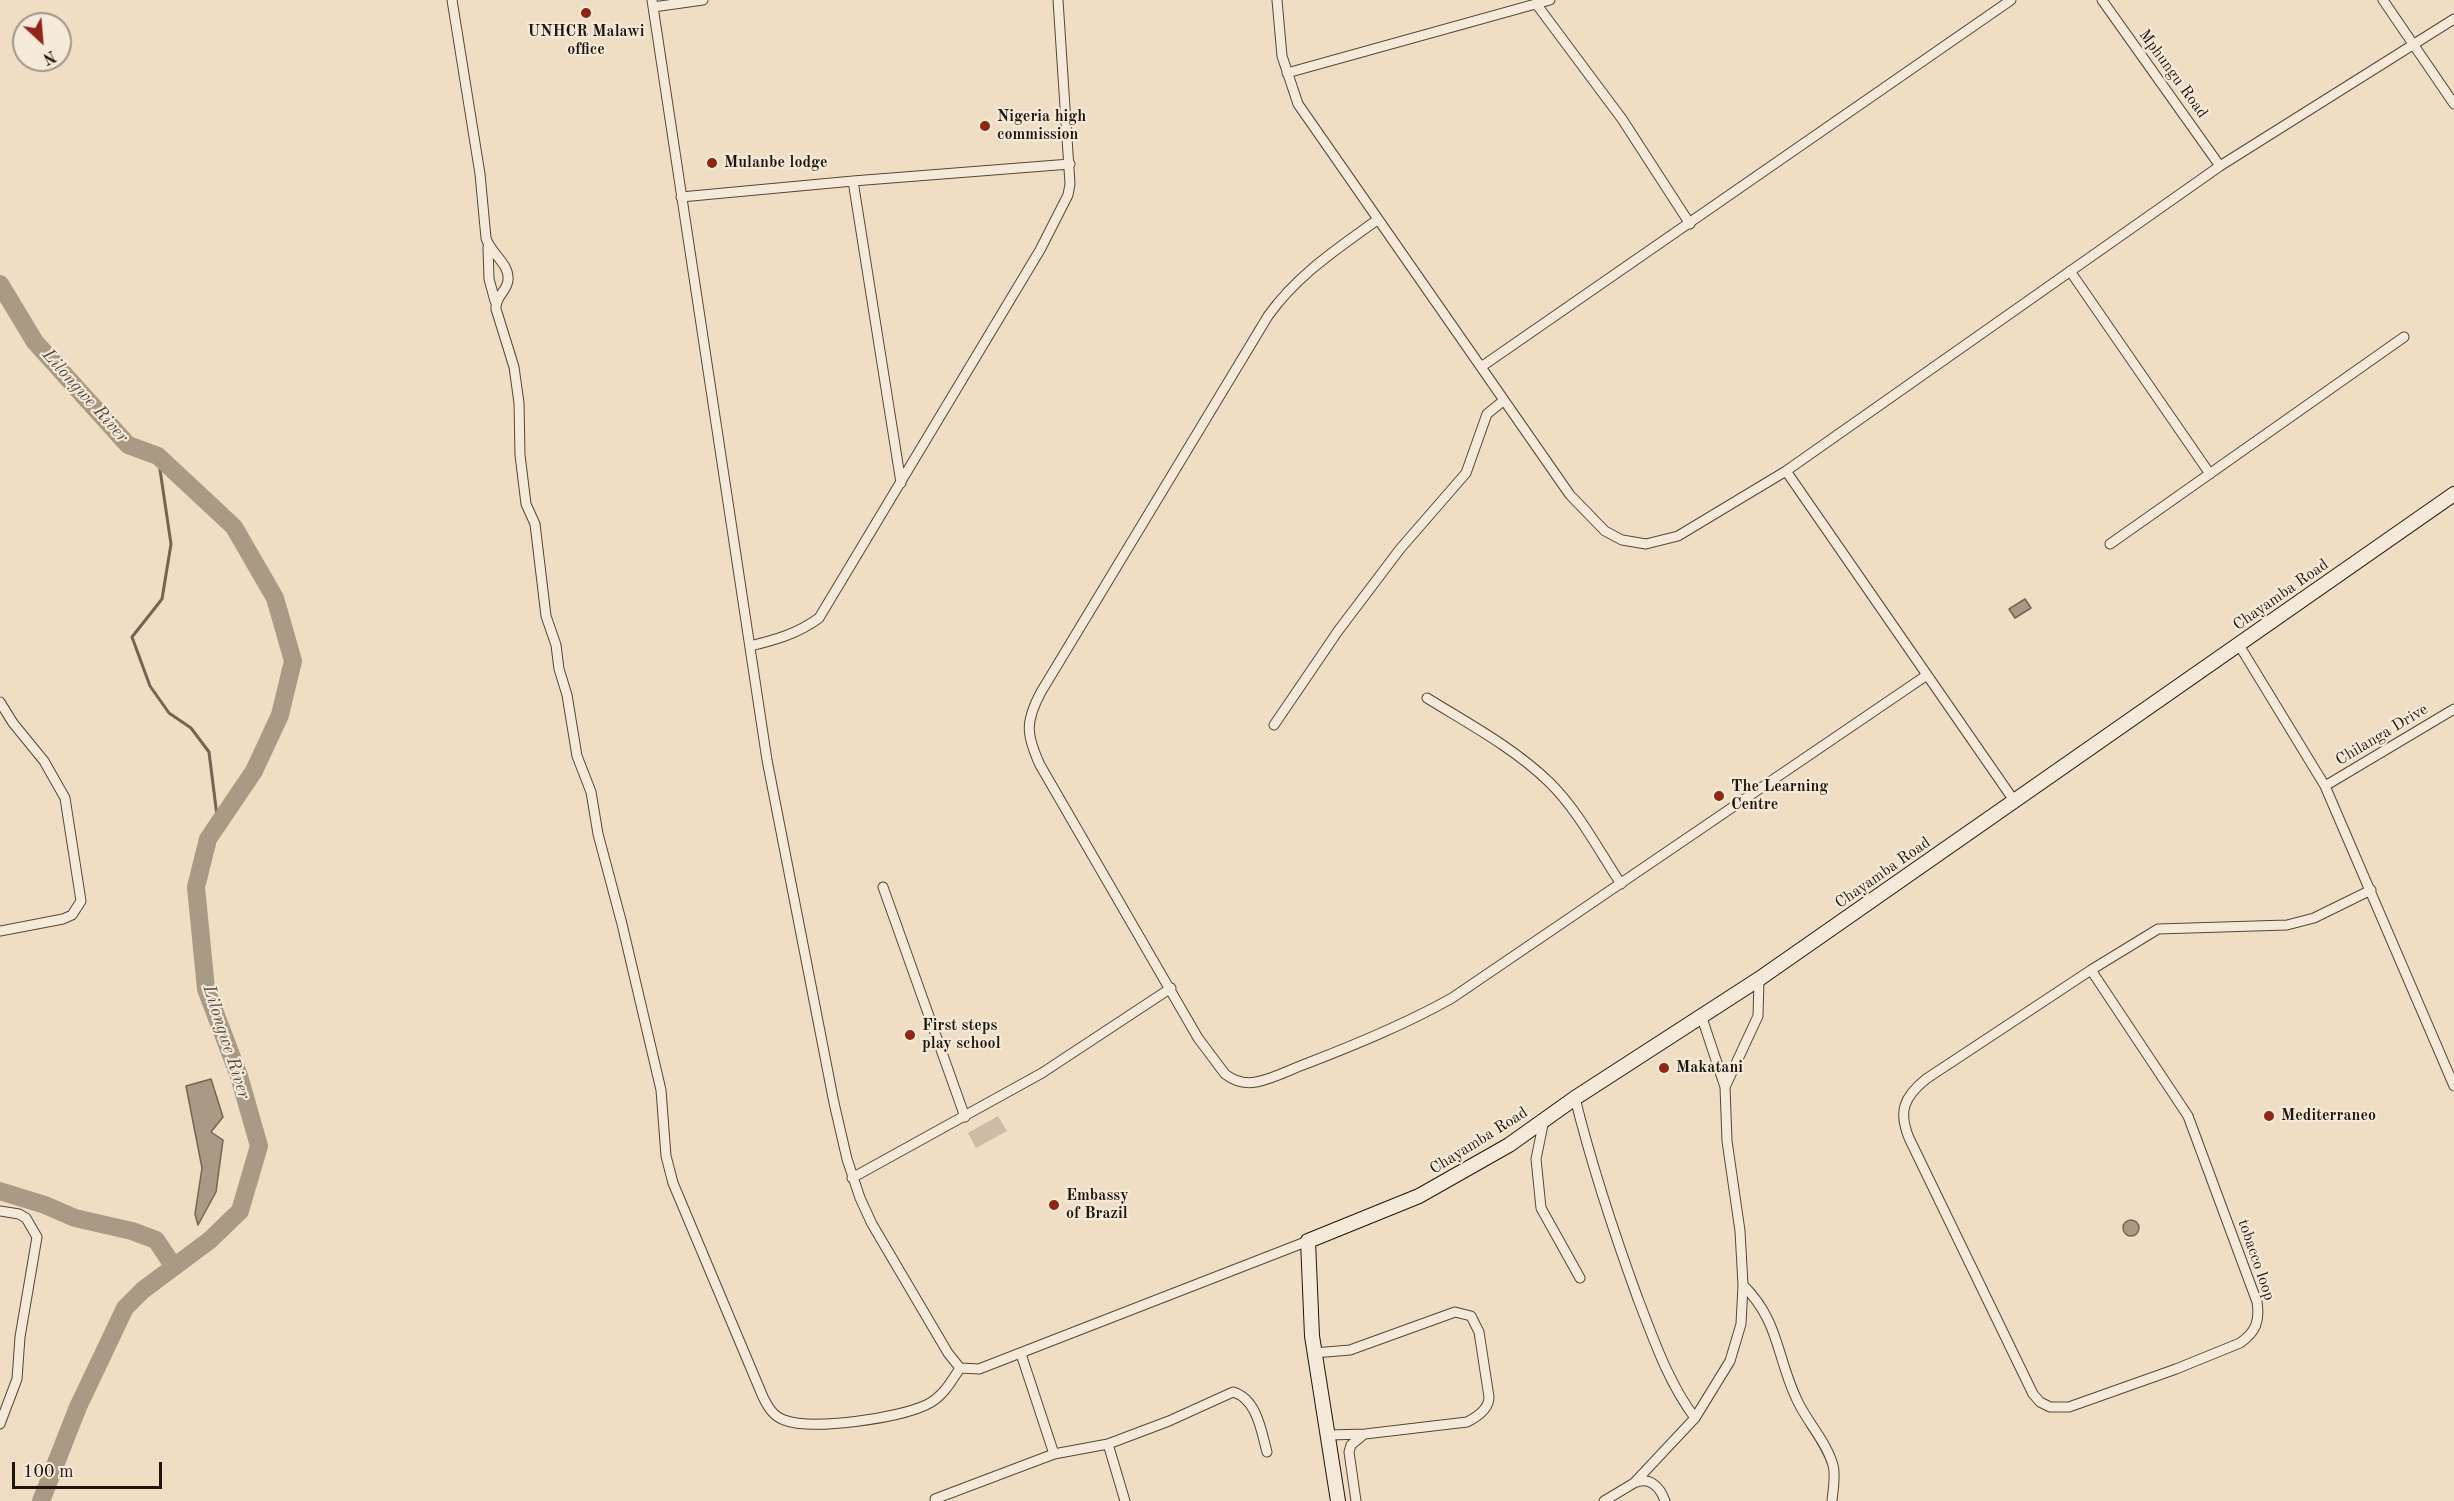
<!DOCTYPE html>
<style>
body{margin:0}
#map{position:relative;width:2454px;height:1501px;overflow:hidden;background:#efdec4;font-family:"Old Standard TT",serif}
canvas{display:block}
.north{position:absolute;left:12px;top:12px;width:60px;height:60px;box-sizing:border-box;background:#f5ead9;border:2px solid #a09587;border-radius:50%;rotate:154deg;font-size:16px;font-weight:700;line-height:24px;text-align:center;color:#20150b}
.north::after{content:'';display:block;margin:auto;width:21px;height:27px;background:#8f2418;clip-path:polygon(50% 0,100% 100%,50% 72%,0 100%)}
.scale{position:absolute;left:12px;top:1462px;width:150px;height:27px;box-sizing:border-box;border:3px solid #20150b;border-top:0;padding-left:8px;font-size:18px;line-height:21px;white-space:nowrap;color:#20150b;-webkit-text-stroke:4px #f5ead9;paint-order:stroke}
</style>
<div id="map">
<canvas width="2454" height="1501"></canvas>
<div class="north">N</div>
<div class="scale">100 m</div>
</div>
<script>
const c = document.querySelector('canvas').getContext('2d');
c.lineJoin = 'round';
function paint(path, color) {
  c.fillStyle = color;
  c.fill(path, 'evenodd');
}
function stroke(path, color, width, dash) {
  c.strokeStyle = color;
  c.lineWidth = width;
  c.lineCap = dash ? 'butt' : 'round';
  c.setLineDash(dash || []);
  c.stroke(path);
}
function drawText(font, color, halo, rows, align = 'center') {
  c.font = font + ' "Old Standard TT",serif';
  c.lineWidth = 4.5;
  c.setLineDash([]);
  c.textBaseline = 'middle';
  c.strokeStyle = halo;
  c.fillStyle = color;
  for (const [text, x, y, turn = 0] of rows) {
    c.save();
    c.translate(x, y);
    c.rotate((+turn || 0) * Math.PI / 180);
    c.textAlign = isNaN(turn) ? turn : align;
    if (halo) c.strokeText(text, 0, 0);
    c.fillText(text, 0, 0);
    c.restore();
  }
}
paint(new Path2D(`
 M998,1116l9,15 -31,17 -8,-15z`), '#ccbca5');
const water = new Path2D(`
 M2025,599l6,9 -16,10 -6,-9z
 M211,1079l12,38 -12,15 12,8 -7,52 -18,33 -3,-11 7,-46 -16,-82z
 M2123 1228a8 8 0 1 1 16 0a8 8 0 1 1-16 0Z`);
paint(water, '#a99a85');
stroke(water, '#726554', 1.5);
stroke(new Path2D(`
 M158,456l13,88 -9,55 -30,38 18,49 19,27 22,15 18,24 9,72`), '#726554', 3);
stroke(new Path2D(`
 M0,284l35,58 93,103 30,11 76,71 41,71 18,63 -13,54 -26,56 -46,68 -12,48 10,102 33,87 20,70 -19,65 -30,29 -67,50 -18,18 -47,99 -37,94
 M0,1191l45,14 30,13 57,13 24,9 18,27`), '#a99a85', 18);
const street = new Path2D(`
 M452,0l28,174 6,64c4,15 24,26 22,42 -1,12 -13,16 -12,29l18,58 5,36 1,52 6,49 9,20 11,92 10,29 3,24 8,26 10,61 14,36 7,42 24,90 39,166 5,66 7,27 90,214c5,10 10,19 21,23 29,11 114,-2 142,-15 16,-7 25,-23 34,-37
 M652,0l115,760 67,343 13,56 13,39 12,26 76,129 12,15 19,1 329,-128
 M1277,0l5,56 16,48 272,391 35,36 17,9 24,4 32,-8 108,-65 434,-305 234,-147
 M2102,0l118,166
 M2383,0l71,104
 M1537,5l85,114 68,105
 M653,7l50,-7
 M1287,73l263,-73
 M853,181l48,302
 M681,197l172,-16 217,-17
 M1377,220c-40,29 -80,55 -109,96l-227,376c-16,30 -15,42 -1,73l158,273 27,36c9,7 20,10 31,8 17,-3 35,-13 52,-19 49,-19 98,-39 144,-65l475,-323
 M488,247l1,32 6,22
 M2070,271l140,203
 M1481,367l530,-367
 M1786,471l229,331
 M2110,544l294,-207
 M2239,645l86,141 129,300
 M750,646c25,-6 47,-12 69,-28l221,-368 28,-55 2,-11 -12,-184
 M1427,698c42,26 87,50 122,84 29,28 50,69 72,102
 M0,702l13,21 31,38 21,37 16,103 -9,14 -9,4 -63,12
 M1274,725l64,-94 62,-82 66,-76 21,-59 16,-13
 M2325,786l129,-77
 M883,887l82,230
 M2091,970l97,146 69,186c3,19 -1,30 -17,41l-64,26 -107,38h-19l-10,-5 -7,-8 -124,-256c-11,-27 -5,-41 17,-59z
 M2091,970l67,-41 129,-4 27,-7 57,-28
 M1702,1018l23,69
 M1575,1098c17,69 39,135 63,201 16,41 30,83 57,119
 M1544,1120l-8,39 5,49 39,70
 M852,1178l190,-105 129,-85
 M0,1211l19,3 7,4 11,19 -17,100 -3,42 -17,45
 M1743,1285c37,37 33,71 54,115 10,22 29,41 36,65 3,11 0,24 -1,36
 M1314,1353l36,-3 105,-38 16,4 8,16 10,65c0,12 -12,20 -22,25l-102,12 -36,1
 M1021,1354l33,100
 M1108,1444l17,57
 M1634,1483c16,-7 26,4 31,18
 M935,1499l119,-45 54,-10 61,-23 64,-29c24,7 28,38 34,60
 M1356,1501l-7,-49 2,-7 12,-10
 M1604,1501l30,-18 61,-65 35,-57 11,-37 2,-39 -3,-54 -13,-90 -2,-54 33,-71 1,-37`);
const secondary = new Path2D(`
 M1338,1501l-26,-165 -4,-95 111,-45 90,-51 66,-47 184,-119 695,-485`);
stroke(street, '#544739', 11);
stroke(secondary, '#20150b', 16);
stroke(street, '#f5ead9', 9);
stroke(secondary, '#f5ead9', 14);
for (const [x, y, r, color] of [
 [586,13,6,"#8f2418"],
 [985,126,6,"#8f2418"],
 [712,163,6,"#8f2418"],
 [1719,796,6,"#8f2418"],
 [910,1035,6,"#8f2418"],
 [1664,1068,6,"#8f2418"],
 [2269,1116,6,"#8f2418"],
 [1054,1205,6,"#8f2418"]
]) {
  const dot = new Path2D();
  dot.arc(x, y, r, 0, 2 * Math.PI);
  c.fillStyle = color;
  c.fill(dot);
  stroke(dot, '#f5ead9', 2);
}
drawText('bold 16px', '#20150b', '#f5ead9', [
 ["UNHCR Malawi",586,32,"center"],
 ["office",586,50,"center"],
 ["Nigeria high",997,117],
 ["commission",997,135],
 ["Mulanbe lodge",724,163],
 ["The Learning",1731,787],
 ["Centre",1731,805],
 ["First steps",922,1026],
 ["play school",922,1044],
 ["Makatani",1676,1068],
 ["Mediterraneo",2281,1116],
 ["Embassy",1066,1196],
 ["of Brazil",1066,1214]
], 'left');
drawText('16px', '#20150b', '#f5ead9', [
 ["Mphungu Road",2173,74,54],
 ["Chayamba Road",2281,595,-35],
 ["Chilanga Drive",2382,735,-31],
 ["Chayamba Road",1883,873,-35],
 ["Chayamba Road",1479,1141,-32],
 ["tobacco loop",2256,1260,71]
]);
drawText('italic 18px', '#574a3c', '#f5ead9', [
 ["Lilongwe River",85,396,48],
 ["Lilongwe River",226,1042,72]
]);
</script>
